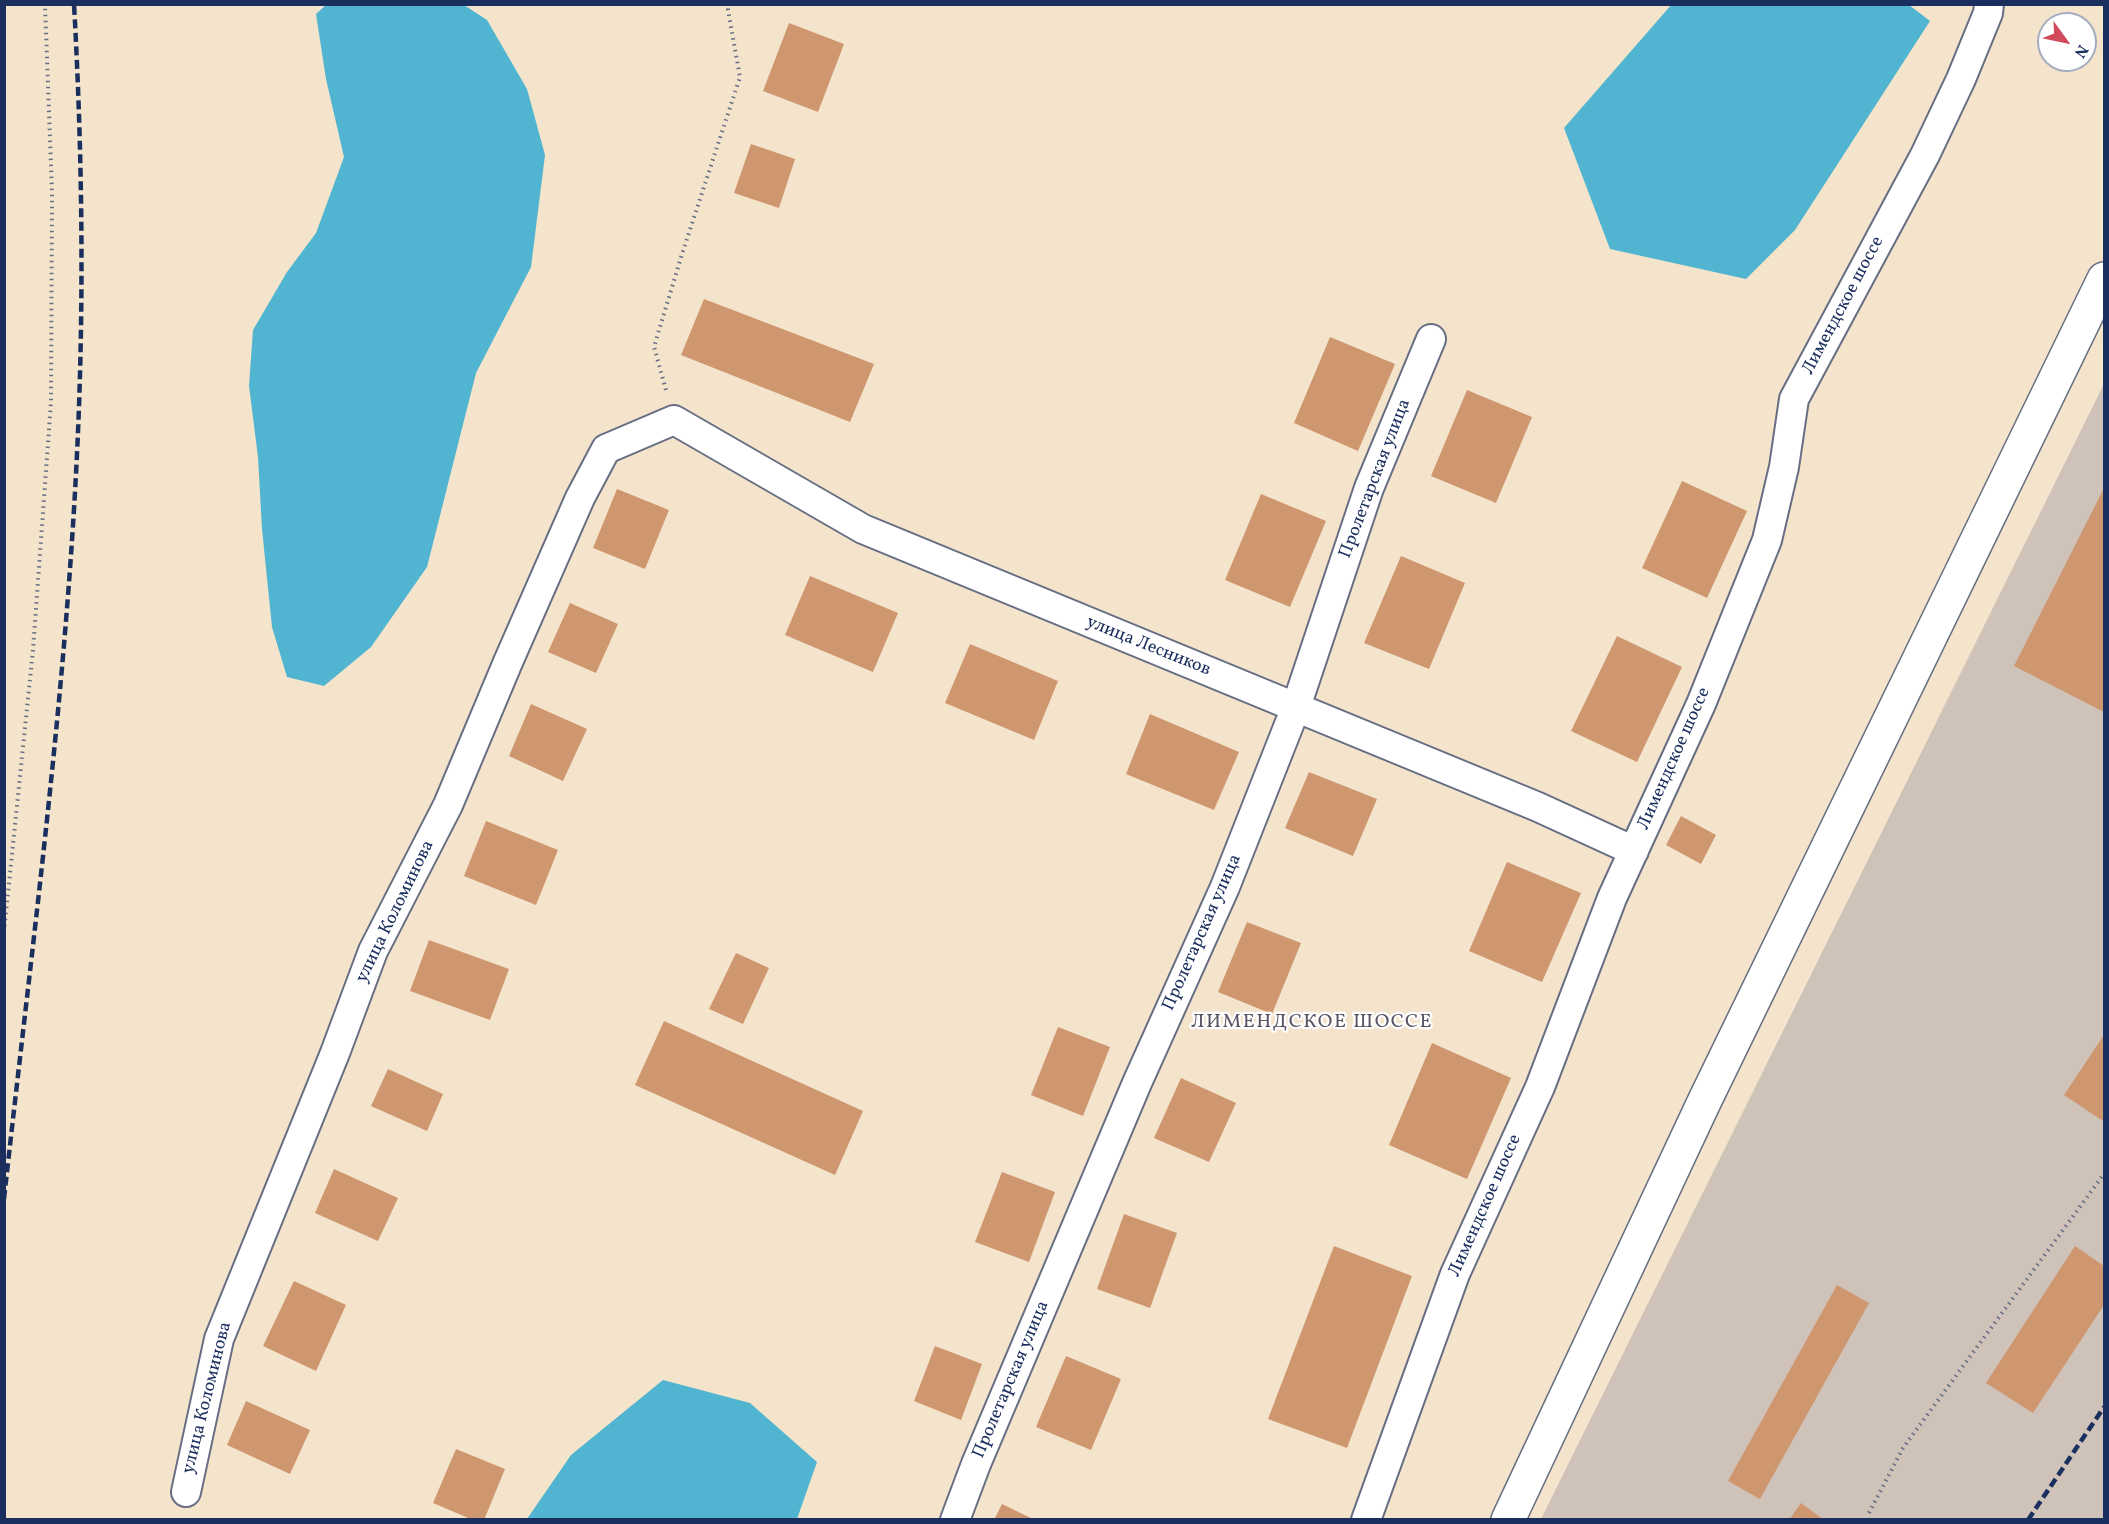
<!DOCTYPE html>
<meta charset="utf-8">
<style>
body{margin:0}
#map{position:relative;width:2109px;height:1524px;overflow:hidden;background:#f3e4cb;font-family:Vollkorn,serif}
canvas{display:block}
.frame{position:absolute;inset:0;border:6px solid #1b2f5e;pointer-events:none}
.north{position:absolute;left:2037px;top:12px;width:60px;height:60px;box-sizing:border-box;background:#fff;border:2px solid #a4acbf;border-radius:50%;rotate:123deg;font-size:16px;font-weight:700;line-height:24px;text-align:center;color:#1b2f5e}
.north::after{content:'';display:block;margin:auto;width:21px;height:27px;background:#d1495b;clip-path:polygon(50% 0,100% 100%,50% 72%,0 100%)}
</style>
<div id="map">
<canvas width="2109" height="1524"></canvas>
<div class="frame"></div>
<div class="north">N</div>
</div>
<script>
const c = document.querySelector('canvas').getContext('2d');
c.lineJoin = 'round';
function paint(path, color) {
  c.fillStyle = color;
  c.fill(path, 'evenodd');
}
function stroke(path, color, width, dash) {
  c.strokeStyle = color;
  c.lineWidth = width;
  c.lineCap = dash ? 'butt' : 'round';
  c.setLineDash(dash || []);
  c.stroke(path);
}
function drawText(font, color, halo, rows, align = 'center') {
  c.font = font + ' Vollkorn,serif';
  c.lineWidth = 4.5;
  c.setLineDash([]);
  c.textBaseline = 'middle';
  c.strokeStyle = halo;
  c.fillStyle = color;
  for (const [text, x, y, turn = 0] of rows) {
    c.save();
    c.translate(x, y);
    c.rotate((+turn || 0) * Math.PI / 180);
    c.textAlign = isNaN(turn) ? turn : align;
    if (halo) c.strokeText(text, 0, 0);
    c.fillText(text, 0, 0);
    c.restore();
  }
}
paint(new Path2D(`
 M2104,384v1135h-563z`), '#cec2b9');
paint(new Path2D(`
 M1672,4l237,1 21,16 -135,209 -49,49 -136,-30 -46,-121z
 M464,5l23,15 40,69 18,66 -14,112 -55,106 -49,194 -56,80 -47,39 -37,-9 -15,-50 -10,-98 -4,-72 -9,-71 4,-56 34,-58 29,-39 28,-76 -18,-78 -10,-65 10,-9z
 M663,1380l87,23 67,59 -20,57h-270l44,-64z`), '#51b4d0');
paint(new Path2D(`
 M789,23l55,21 -26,68 -55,-21z
 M751,144l44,15 -16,49 -45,-15z
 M704,299l170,65 -24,58 -169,-67z
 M1330,337l65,27 -37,87 -64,-28z
 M1467,390l65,27 -36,86 -65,-27z
 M1682,481l65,30 -40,87 -65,-30z
 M2104,488v224l-90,-46z
 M617,489l52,21 -24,59 -52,-21z
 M1261,494l65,27 -36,86 -65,-27z
 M1401,556l64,27 -36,86 -65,-26z
 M810,576l88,37 -25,59 -88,-37z
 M570,603l48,21 -22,49 -48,-21z
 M1617,636l65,31 -45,95 -66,-31z
 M970,644l88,37 -24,59 -89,-37z
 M531,704l56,25 -24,52 -54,-25z
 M1150,714l89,38 -25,58 -88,-36z
 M1309,772l68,27 -24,57 -68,-28z
 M1681,816l35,19 -15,29 -35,-19z
 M486,821l72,29 -22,55 -72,-29z
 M1507,862l74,31 -39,89 -73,-31z
 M1247,922l54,21 -29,71 -54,-22z
 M429,940l80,29 -19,51 -80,-29z
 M736,953l33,15 -26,56 -34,-15z
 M664,1021l199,90 -28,64 -200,-90z
 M1058,1027l52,20 -27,69 -52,-21z
 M2104,1035v84l-1,2 -39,-26z
 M1432,1043l79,35 -44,101 -78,-34z
 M388,1069l55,25 -16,37 -56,-25z
 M1181,1078l55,25 -27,59 -55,-24z
 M334,1169l64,29 -20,43 -63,-28z
 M1002,1172l53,20 -26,70 -54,-20z
 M1124,1214l53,19 -27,75 -53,-19z
 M1334,1246l78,30 -65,172 -79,-29z
 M2075,1246l29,20v39l-71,108 -47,-30z
 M294,1281l52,24 -30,66 -53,-25z
 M1837,1285l32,18 -109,196 -32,-18z
 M935,1346l47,18 -21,56 -47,-19z
 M1066,1356l55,23 -30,71 -55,-23z
 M246,1401l64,29 -20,44 -63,-29z
 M456,1449l49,20 -21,51h-11l-40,-17z
 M1801,1503l23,17h-35z
 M1002,1504l33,16h-41z`), '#cf9770');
const minor = new Path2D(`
 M186,1492l33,-153 116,-286 38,-102 75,-146 60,-143 72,-164 26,-49 68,-29 189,109 675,278 96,44
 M955,1520l21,-56 161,-381 88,-196 71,-180 73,-219 62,-149
 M1366,1520l89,-246 85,-187 72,-189 89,-194 66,-164 17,-73 10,-68 131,-244 36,-76 27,-66 1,-9`);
const primary = new Path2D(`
 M1508,1520l197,-420 399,-821`);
stroke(minor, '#676e84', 32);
stroke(primary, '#676e84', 36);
stroke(new Path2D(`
 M666,390l-12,-43 28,-93 58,-177 -12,-67v-6
 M4,932l29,-282 18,-248 1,-209 -7,-189
 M1869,1513l34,-65 201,-274`), '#676e84', 4, [1.5, 4.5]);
stroke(minor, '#fff', 28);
stroke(primary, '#fff', 33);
stroke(new Path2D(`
 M4,1199c28,-255 63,-511 74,-767 6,-143 4,-285 -4,-428
 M2028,1520l76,-113`), '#1b2f5e', 4.5, [9, 4.5]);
drawText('18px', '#1b2f5e', '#fff', [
 ["Лимендское шоссе",1844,306,-62],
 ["Пролетарская улица",1376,479,-69],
 ["улица Лесников",1148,647,22],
 ["Лимендское шоссе",1675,759,-66],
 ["улица Коломинова",396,912,-64],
 ["Пролетарская улица",1203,933,-66],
 ["Лимендское шоссе",1486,1206,-66],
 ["Пролетарская улица",1012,1380,-67],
 ["улица Коломинова",208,1398,-76]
]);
c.letterSpacing = '1.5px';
drawText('20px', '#5a5364', '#fff', [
 ["ЛИМЕНДСКОЕ ШОССЕ",1312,1023]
]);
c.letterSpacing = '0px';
</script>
